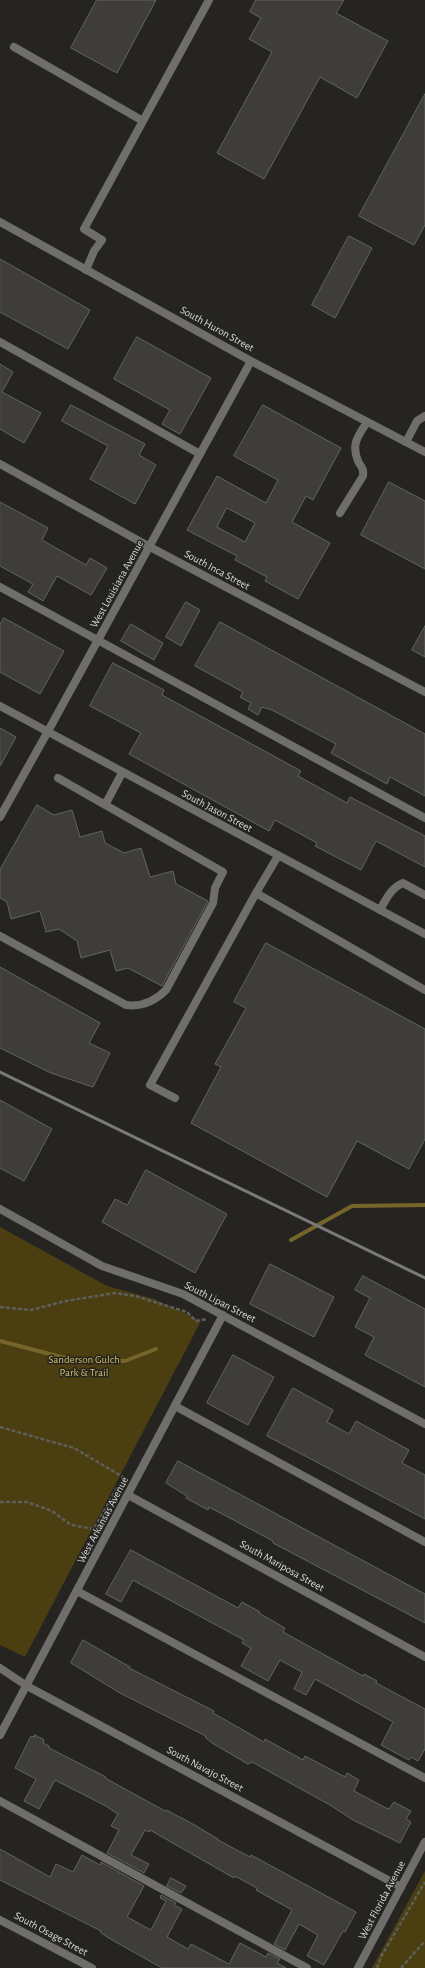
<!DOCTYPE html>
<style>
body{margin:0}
canvas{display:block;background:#252421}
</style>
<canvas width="425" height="1968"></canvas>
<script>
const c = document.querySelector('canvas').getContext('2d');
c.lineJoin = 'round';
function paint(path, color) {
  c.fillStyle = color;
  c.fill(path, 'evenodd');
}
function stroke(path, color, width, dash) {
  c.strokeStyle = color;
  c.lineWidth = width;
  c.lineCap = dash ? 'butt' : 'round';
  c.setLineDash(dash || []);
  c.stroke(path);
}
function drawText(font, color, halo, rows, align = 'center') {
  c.font = font + ' "Alegreya Sans",sans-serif';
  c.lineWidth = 3;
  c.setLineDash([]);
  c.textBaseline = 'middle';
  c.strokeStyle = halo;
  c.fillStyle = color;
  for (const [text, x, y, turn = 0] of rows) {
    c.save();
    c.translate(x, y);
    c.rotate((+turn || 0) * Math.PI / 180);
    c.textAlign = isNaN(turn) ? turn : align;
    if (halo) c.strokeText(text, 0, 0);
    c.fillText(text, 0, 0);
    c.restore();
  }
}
paint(new Path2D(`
 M0,1227l107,59 47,13 47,22 -176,336 -25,-12z
 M425,1871v97h-53z`), '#4b3e11');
stroke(new Path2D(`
 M291,1240l61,-34 73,-1
 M0,1341l69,18 56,2 31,-12`), '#76652a', 4);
const building = new Path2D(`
 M97,0h59l-39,73 -46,-25z
 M256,0h88l-8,13 52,28 -31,57 -37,-21 -56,102 -47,-26 55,-101 -23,-13 12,-21 -11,-6z
 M425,94v131l-11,20 -55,-29z
 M349,236l23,12 -37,70 -23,-13z
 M0,259l90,51 -22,39 -68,-37z
 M137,337l74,41 -31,56 -18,-10 8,-14 -56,-31z
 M0,364l13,8 -11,20 39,21 -17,30 -24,-14z
 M71,405l74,39 -6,11 17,10 -21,39 -45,-25 18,-33 -46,-25z
 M263,405l78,43 -28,52 -7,-4 -14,26 38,21 -32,56 -33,-18 2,-4 -32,-17 2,-4 -50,-26 30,-54 49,27 12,-23 -44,-24zM227,508l28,15 -10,19 -28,-15z
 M389,482l36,19v68l-64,-34z
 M0,502l48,26 -6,12 44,25 4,-7 17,10 -16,27 -34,-19 -14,25 -15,-9 5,-8 -33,-18z
 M186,602l14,8 -19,36 -15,-9z
 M4,618l60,33 -24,43 -40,-22v-47z
 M220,622l205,112v62l-35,-19 -3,7 -56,-31 5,-9 -64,-34 -10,-3 -4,8 -10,-6 3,-6 -11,-6 3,-5 -48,-26z
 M131,624l32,19 -9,17 -33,-19z
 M425,626v31l-13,-7z
 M113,663l51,27 -2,5 139,76 -3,5 49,27 3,-6 75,39v31l-49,-26 -15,29 -46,-24 2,-3 -42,-23 -6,11 -140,-77 12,-21 -51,-27z
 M0,728l16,9 -16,29z
 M37,805l17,10 18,-5 8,27 22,-6 3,12 19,10 17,-5 9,29 23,-6 3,13 32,17 -46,85 -34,-18 -12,3 -6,-21 -29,8 -4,-17 -18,-12 -13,3 -6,-21 -29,8 -4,-17 -7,-4v-28z
 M266,943l159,86v110l-16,30 -52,-28 -30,56 -136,-74 30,-56 -6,-3 31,-56 -12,-6z
 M0,967l100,56 -11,20 21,10 -17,34 -42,-14 -51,-25z
 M0,1100l52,29 -28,52 -24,-13z
 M146,1170l81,44 -32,59 -93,-51 13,-23 12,6z
 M270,1264l64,33 -20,40 -64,-33z
 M363,1276l62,33v78l-60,-32 9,-18 -19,-10 15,-29 -15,-8z
 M233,1355l41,22 -26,48 -41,-22z
 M293,1388l40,22 -6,12 22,12 7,-13 53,29 -7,13 23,12v44l-158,-83z
 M178,1461l247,133v29l-152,-80v-2l-64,-34 -1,3 -22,-12 1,-2 -21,-13z
 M131,1550l107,58 4,-6 18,10 -1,1 26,15 -2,4 80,44 1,-2 13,7 -1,2 49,26v40l-7,12 -7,-4 -2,3 -28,-15 12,-23 -78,-43 -9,16 -12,-6 8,-17 -22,-12 -12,21 -27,-15 10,-18 -9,-5 2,-3 -106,-57 -5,-3 -12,22 -15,-8z
 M83,1640l47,27 -1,1 85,43 -1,2 51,29 1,-3 38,21 2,-4 40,21 2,-4 12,7 -5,11 32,17 3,1 5,-7 17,9 -5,8 5,3 -11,21 -47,-23 -23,-15 -78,-43 -4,2 -36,-21 -7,-6 1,-1 -86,-43 -49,-30z
 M35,1735l9,5 -1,3 6,3v2l57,29 -1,1 60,33 1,-1 25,13 27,16v1l32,17 1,-2 105,57 -11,20 -2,-1 -4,7 -15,27 -17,-9 11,-21 -19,-11 -14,26 -11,-6 18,-34 -36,-20 1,-2 -22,-12 -1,2 -84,-48 -1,2 -4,-2 -14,25 18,9 -5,9 -37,-20 12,-23 -8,-4 7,-12 -14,-9 -49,-25 -16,29 -15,-8 12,-22 -21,-11 16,-32 3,1z
 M0,1849l50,28 6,-13 17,8 9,-17 18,10 1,-3 43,24 -17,31 24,13 15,-29 -6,-3 1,-3 15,8 -2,2 8,4 -15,28 21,12 3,-5 38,20 11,-21 26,14 2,-4 12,6 -3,4 9,5h-124l-55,-31 -7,-5 1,-1 -101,-51z
 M171,1878l15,8 -5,7 -14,-7z`);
paint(building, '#3e3d39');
stroke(building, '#64635f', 1);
stroke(new Path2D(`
 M0,1307l31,3 35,-9 49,-8 20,3 52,16 9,9 11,-2
 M0,1427l74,21 49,29 -1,3
 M0,1502h27l25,9 19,14 23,4 24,-43
 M377,1968l5,-13 43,-73
 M401,1968l24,-27`), '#5e5e5b', 2.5, [4, 2]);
stroke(new Path2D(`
 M14,47l129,74
 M86,270l8,-19 8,-11 -18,-11 125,-229
 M0,342l200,112
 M406,442l11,-21 8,-5
 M340,513l23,-37c1,-8 -2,-9 -5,-15 -7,-17 0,-25 9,-39
 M0,587l425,231
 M105,805l17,-32
 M278,856l-22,37 169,97
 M380,910c6,-11 11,-22 23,-27l22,12
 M0,936l126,69c15,2 29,-4 40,-15l47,-87 2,-15 8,-16 -165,-94
 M175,1098l-25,-13 106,-192
 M175,1406l250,136
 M77,1591l348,187
 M0,1801l307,167`), '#6f6e6d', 8);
stroke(new Path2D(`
 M0,222l251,139 174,91
 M0,464l150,83 275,145
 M47,733l204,-372
 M128,1495l297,162
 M0,1668l27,18 374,201
 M0,1735l223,-420
 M0,1920l92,48`), '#6f6e6d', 8);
stroke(new Path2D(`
 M0,706l425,228
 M0,817l47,-84
 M0,1209l102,57 81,28 242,130
 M358,1968l67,-126`), '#6f6e6d', 8);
stroke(new Path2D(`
 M0,1072l425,206`), '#7b7a78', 3);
drawText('11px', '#d8d8d6', '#252421', [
 ["South Huron Street",217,329,29],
 ["South Inca Street",217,570,28],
 ["West Louisiana Avenue",117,584,-61],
 ["South Jason Street",217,811,28],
 ["South Lipan Street",220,1302,27],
 ["West Arkansas Avenue",103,1520,-62],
 ["South Mariposa Street",282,1566,29],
 ["South Navajo Street",205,1769,28],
 ["West Florida Avenue",382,1900,-62],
 ["South Osage Street",51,1934,28]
]);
drawText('11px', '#d6bd66', '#252421', [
 ["Sanderson Gulch",84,1360],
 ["Park & Trail",84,1373]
]);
</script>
